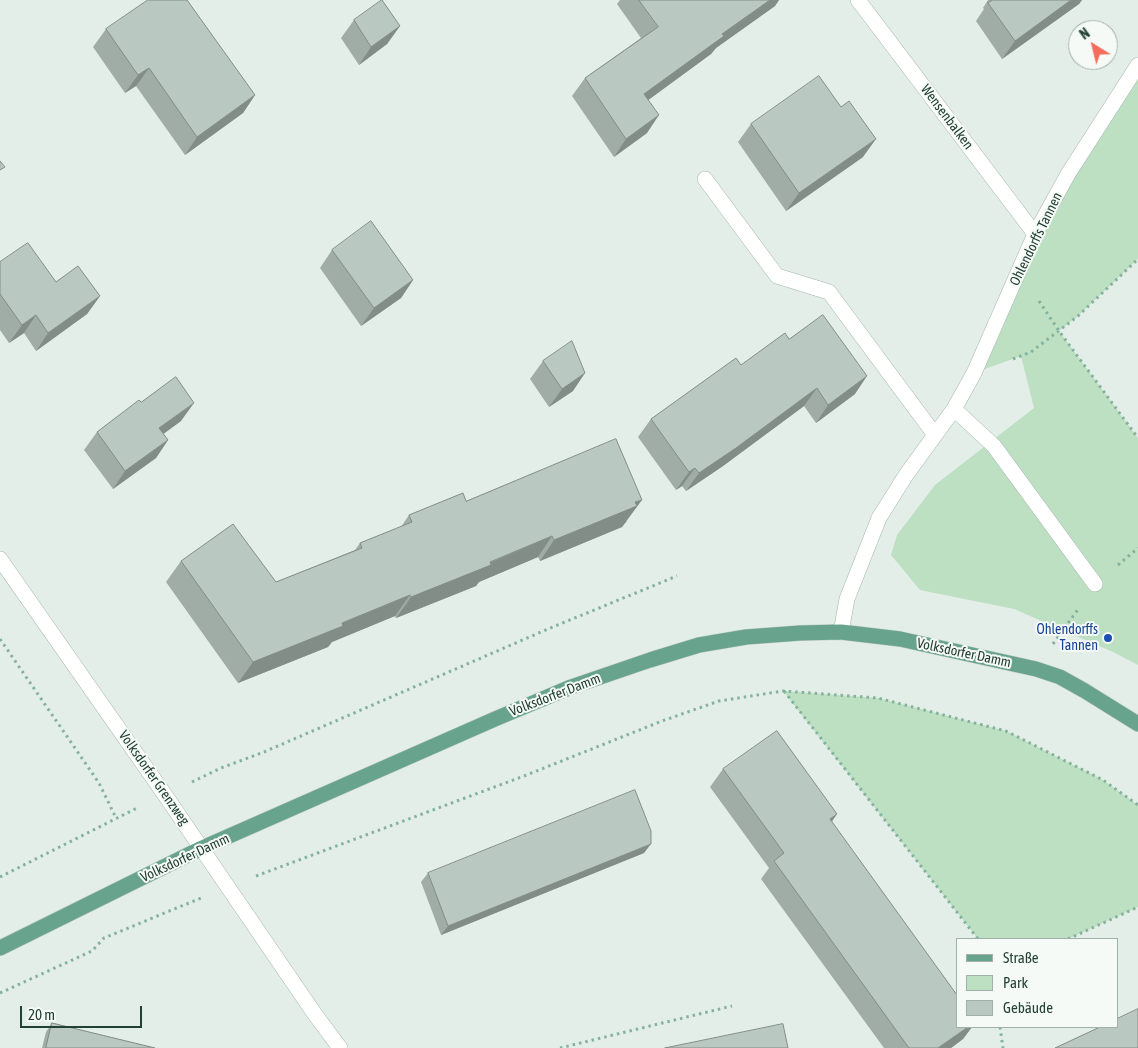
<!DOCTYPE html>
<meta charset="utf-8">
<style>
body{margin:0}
#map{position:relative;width:1138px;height:1048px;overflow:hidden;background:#e4eee8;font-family:"Asap Condensed",sans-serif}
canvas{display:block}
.legend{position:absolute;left:956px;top:938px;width:162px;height:90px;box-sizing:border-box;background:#f5faf7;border:1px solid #a1b0a9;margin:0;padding:6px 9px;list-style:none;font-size:15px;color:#234034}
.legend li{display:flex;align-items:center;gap:10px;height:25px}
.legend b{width:25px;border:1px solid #a1b0a9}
.north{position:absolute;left:1068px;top:20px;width:50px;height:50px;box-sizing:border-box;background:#f5faf7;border:1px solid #a1b0a9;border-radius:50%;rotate:324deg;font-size:14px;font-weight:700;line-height:20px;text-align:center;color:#234034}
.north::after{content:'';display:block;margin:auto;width:18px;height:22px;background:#f46d5c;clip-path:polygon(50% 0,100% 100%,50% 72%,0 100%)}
.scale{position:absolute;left:20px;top:1006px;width:122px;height:22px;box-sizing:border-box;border:2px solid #234034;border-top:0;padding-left:6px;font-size:15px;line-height:18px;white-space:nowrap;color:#234034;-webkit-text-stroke:4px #f5faf7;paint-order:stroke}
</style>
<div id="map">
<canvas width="1138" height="1048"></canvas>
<ul class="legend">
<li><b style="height:6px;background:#68a48d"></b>Straße</li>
<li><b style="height:14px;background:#bddfc2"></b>Park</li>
<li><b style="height:14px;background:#b9c9c1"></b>Gebäude</li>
</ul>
<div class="north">N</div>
<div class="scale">20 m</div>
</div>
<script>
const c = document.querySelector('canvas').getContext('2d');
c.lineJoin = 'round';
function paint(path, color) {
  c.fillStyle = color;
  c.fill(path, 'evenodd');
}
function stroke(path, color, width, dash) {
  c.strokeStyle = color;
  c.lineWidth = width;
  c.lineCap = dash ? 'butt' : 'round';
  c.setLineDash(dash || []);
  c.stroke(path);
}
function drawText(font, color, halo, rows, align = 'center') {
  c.font = font + ' "Asap Condensed",sans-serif';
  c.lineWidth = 4;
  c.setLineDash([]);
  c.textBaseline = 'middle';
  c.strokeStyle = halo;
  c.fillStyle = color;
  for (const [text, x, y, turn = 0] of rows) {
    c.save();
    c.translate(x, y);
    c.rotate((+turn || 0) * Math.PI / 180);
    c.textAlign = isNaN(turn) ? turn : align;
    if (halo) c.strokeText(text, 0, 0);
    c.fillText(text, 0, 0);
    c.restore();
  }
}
paint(new Path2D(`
 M1138,65v194l-60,57 -19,15 79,107v227l-25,-13 -99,-43 -94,-19 -29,-35 6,-20 38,-50 99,-77 -13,-52 -47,17 61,-139z
 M783,691l95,7 128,33 97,49 35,25v102l-70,32h-90z`), '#bddfc2');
const minor = new Path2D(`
 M858,0l177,234
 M705,179l72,97 52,16 106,143
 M954,409l40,37 101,138
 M0,559l165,236 149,218 26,35
 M841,632l6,-33 32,-81 27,-43 48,-66 20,-36 61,-139 33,-60 70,-109`);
const major = new Path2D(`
 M0,948l202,-100 293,-129 76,-32 79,-27 49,-15 47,-8 54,-4 41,-1 59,7 136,30 24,8 25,14 53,33`);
stroke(minor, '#a6b6ae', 16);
stroke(major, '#c1cac6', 16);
stroke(new Path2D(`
 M1039,301l20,30 79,107
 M1013,359l18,-7 47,-36 60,-57
 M1118,565l20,-17
 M0,639l99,144 17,35
 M1053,644l26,-36
 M784,691l194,248
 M192,782l29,-14 43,-16 284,-123 129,-53
 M256,876l268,-100 138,-55 57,-20 64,-10 95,7 128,33 97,49 35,25
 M0,877l139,-70
 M1068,939l70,-32
 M0,993l92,-42 12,-13 97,-40
 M1000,1027l3,21
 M560,1048l172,-42`), '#84b29d', 3, [2.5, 4]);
stroke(minor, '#fff', 15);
stroke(major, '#68a48d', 15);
paint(new Path2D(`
 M620,0h159l-4,6 -59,42 -5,6 -63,46 -1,33 -33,24 -42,-61 13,-18 56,-40 -24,-34z
 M988,0h94l-3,4 -77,55 -26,-38 8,-12 -1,-1z
 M354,20l46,6 -13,18 -28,21 -18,-27z
 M106,29l149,66 -12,18 -58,42 -49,-69 -11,7 -32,-46z
 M841,107l22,50 -77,54 -48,-69 13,-18z
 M332,250l81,30 -12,18 -40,28 -41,-58z
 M0,262l56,20 44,14 -13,18 -51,37 -12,-18 -15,10 -9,-13z
 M789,339l66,55 -39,29 -12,-17 -81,60 -37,25 -4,-5 -6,4 -38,-53 13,-18 90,-54z
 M543,361l30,30 -24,16 -19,-28z
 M181,421l-18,13 5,6 -12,18 -43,31 -29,-39 13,-18z
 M466,501l161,20 -5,6 -82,34 -2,-4 -59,25 -3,4 -80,32 -1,-2 -63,26 -4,5 -90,36 -72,-101 15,-21 95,21 79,-32 5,-7 41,-16 8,-12z
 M723,769l109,53 125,205h15l-9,12 -12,9h-67l-123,-169 8,-11 -59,-81z
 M644,853l-203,82 -20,-53 7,-9z
 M52,1023l103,25h-113l4,-16z`), '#9fada6');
paint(new Path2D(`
 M770,0h9l-4,6 -59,42 -5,6 -79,58 12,-18 78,-60z
 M1071,0h11l-3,4 -77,55 13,-18z
 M400,26l-13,18 -28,21 12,-18z
 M149,68l-13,18 -11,7 13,-18z
 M255,95l-12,18 -58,42 12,-18z
 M659,115l-12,18 -33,24 12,-18z
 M876,139l-13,18 -77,54 13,-18z
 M413,280l-12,18 -40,28 13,-18z
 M100,296l-13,18 -51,37 12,-18z
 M36,315l-12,18 -15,10 13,-18z
 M585,373l-12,18 -24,16 13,-18z
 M867,376l-12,18 -39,29 12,-18z
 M817,388l-13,18 -81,60 -37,25 13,-18z
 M194,403l-13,18 -34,25 12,-18z
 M168,440l-12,18 -43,31 12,-18z
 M695,468l-13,18 -6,4 13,-18z
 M642,500l-20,27 -82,34 14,-21 81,-38z
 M552,536l-14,21 -59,25 -3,4 -80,32 15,-21z
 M410,595l-15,21 -63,26 -4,5 -90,36 15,-21 89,-39z
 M837,814l-12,18 5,-13z
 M651,844l-7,9 -203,82 7,-9z
 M968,1027h4l-9,12 -12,9h-13z`), '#828d87');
const building = new Path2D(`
 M148,0h39l68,95 -58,42 -48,-69 -11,7 -32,-46z
 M382,0l18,26 -29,21 -17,-27z
 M639,0h131l-48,34 2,2 -80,58 15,21 -33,24 -41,-61 73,-51z
 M993,0h78l-56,41 -27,-38z
 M819,76l22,31 8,-6 27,38 -77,54 -48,-69z
 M0,161l5,6 -5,3z
 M371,221l42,59 -39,28 -42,-58z
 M28,243l28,39 22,-16 22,30 -52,37 -12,-18 -14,10 -22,-31v-32z
 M823,315l44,61 -39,29 -11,-17 -81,60 -37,25 -4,-5 -6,4 -38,-53 85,-61 5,7 44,-32 4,6z
 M572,341l13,32 -23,16 -19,-28z
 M176,377l18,26 -35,25 9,12 -43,31 -28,-39 42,-32 2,2z
 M616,439l26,61 -7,2 2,4 -83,34 -2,-4 -62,26 1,3 -80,32 -1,-2 -68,28 1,3 -90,36 -72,-101 52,-37 43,58 86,-34 -2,-5 52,-21 -3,-7 54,-22 3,8z
 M777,731l60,83 -7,5 127,176v32h11l-30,21h-29l-135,-187 10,-8 -61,-84z
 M635,790l16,41v13l-203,82 -20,-53z
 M1138,1009v39h-83l45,-21h17v-8z
 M52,1023l103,25h-109z
 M783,1024l5,24h-123z`);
paint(building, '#b9c9c1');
stroke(building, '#828d87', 1);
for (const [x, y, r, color] of [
 [1108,638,5,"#1a4fb4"]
]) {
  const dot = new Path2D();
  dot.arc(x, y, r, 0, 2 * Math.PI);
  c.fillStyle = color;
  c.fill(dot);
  stroke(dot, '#f5faf7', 2);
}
drawText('14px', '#234034', '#f5faf7', [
 ["Wensenbalken",947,117,53],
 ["Ohlendorffs Tannen",1036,239,-64],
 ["Volksdorfer Damm",964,653,12],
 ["Volksdorfer Damm",555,695,-21],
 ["Volksdorfer Grenzweg",154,778,55],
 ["Volksdorfer Damm",185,858,-25]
]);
drawText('14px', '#164399', '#f5faf7', [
 ["Ohlendorffs",1098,630],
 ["Tannen",1098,646]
], 'right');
</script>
